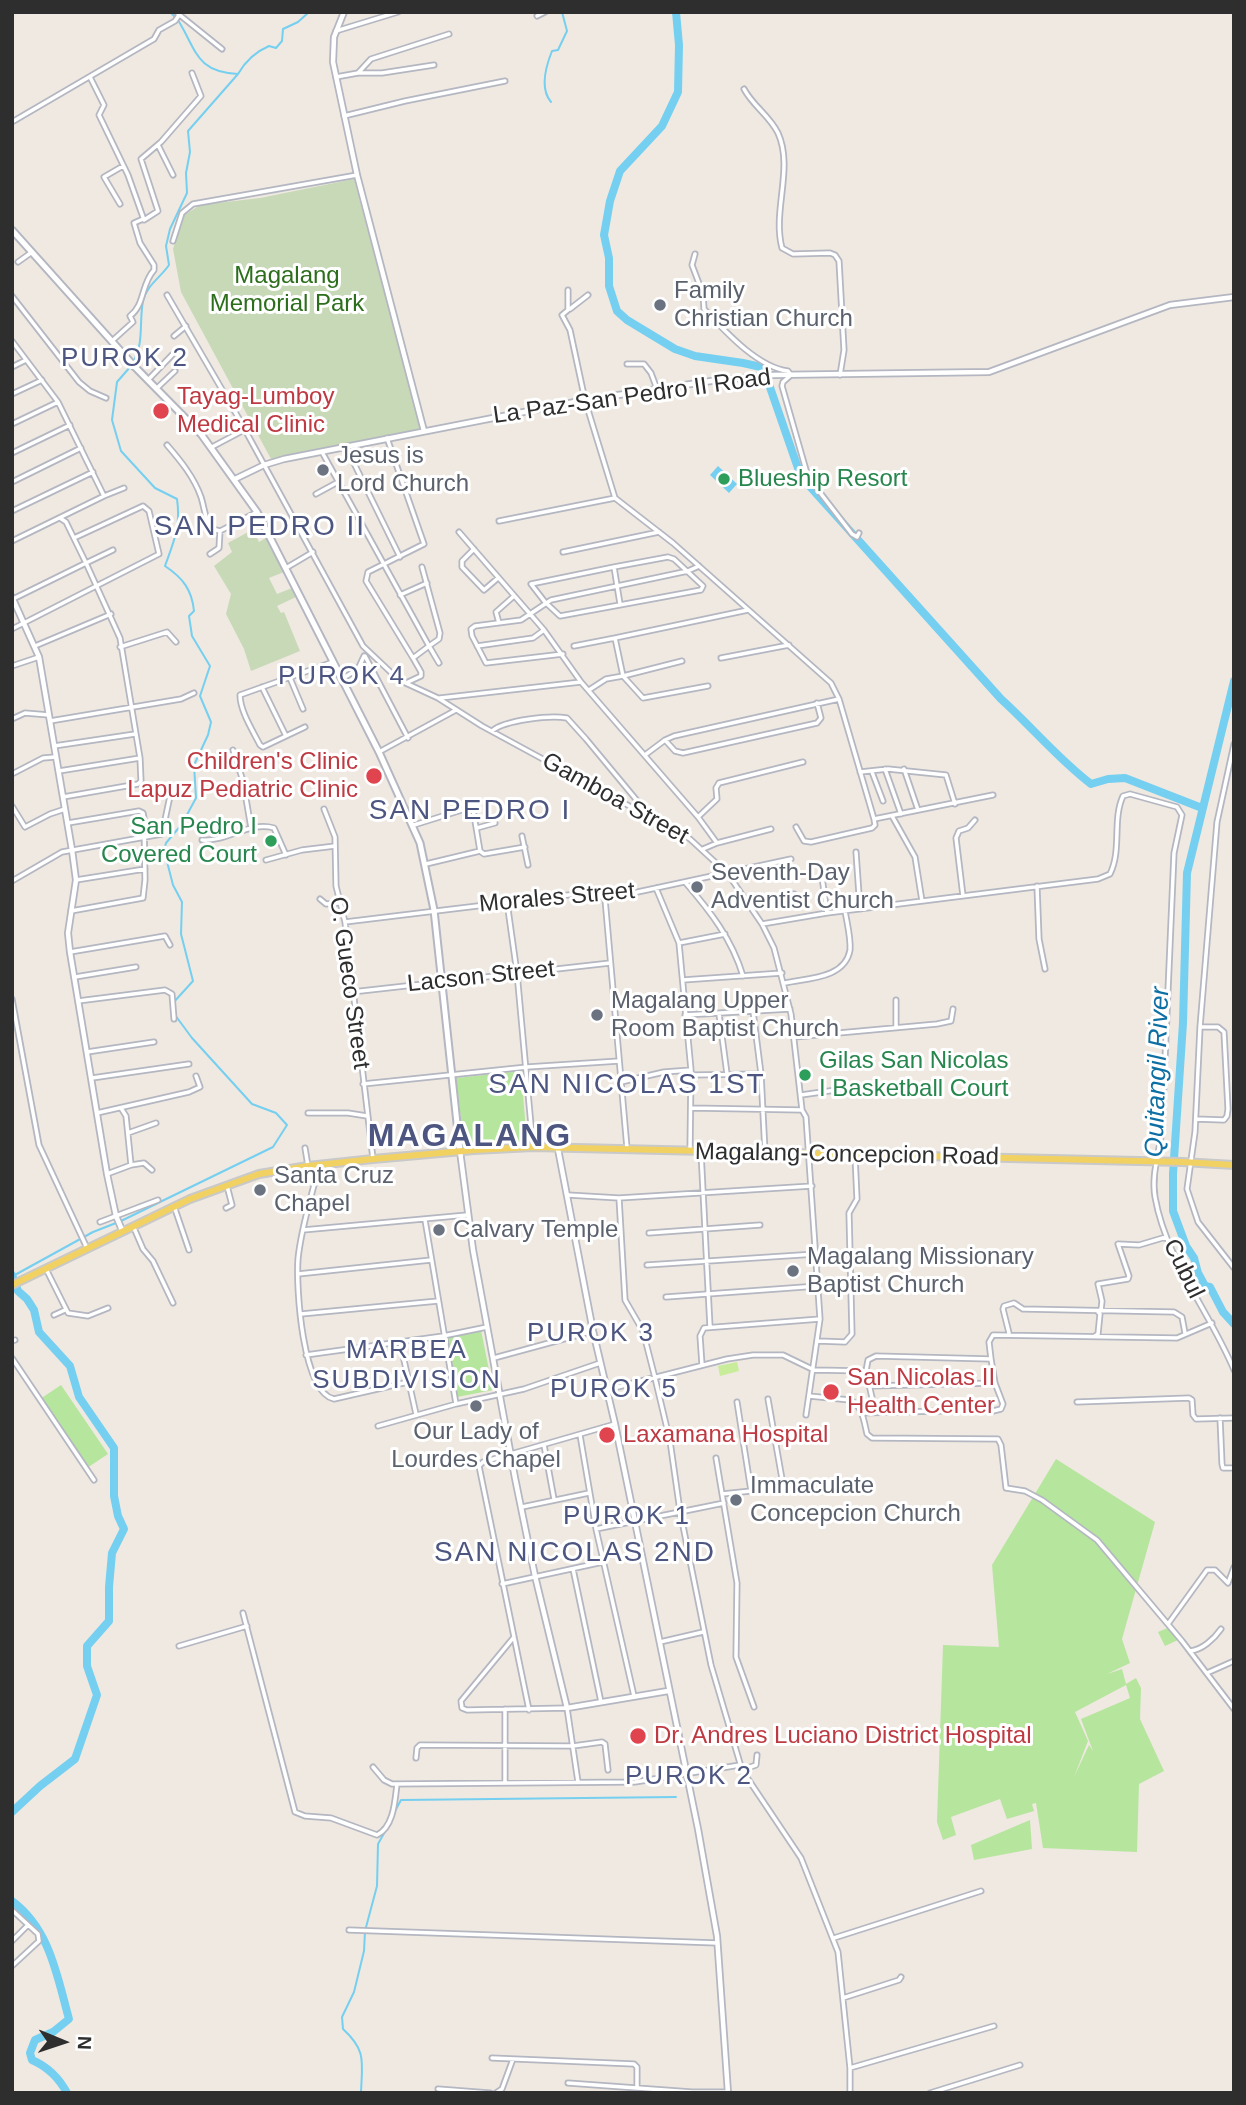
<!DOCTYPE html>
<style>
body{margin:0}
#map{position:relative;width:1246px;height:2105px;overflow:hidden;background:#efe9e1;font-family:Helvetica,sans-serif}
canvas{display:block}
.frame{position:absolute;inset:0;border:14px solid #2e2e2e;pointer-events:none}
.north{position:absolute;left:28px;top:2007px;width:70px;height:70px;-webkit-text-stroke:5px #fff;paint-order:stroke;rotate:92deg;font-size:19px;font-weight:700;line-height:28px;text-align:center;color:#2e2e2e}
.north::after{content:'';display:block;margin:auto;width:24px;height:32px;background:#2e2e2e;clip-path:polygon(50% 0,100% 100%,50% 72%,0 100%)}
</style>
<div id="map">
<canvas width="1246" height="2105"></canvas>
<div class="frame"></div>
<div class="north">N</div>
</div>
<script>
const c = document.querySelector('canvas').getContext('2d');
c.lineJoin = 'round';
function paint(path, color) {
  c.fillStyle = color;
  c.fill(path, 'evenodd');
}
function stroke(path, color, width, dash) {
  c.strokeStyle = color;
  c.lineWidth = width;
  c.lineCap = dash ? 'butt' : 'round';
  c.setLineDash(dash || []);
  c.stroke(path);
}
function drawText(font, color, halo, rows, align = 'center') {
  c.font = font + ' Helvetica,sans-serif';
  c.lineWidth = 6;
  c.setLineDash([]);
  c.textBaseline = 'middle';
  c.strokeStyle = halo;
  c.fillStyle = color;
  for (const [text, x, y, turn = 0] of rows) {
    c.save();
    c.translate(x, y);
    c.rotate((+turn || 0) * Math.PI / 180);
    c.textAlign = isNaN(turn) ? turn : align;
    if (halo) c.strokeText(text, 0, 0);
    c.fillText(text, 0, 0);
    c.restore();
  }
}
paint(new Path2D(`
 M521,1071l6,71 -63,1 -8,-65z
 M481,1330l12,60 -36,7 -12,-60z
 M61,1385l47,69 -21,14 -47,-69z
 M1056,1459l99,63 -33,117 8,24 -23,11 15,-5 4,15 10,-6 5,10 -1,31 24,52 -25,13 -2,68 -94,-4 -7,-45 -4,1 2,7 -27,8 -7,-20 -49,18 5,18 -13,5 -6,-18 6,-177 56,2 -7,-82zM1126,1685l4,13 -49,21 12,32 -4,-6 -15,32 14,-36 -13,-29z
 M1170,1627l10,12 -15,7 -7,-14z
 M1030,1820l2,29 -58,11 -3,-15z`), '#b6e59e');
paint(new Path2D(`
 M354,179l67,250 -150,30 -90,-167 -8,-43 10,-33 17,-11 60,-7z
 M250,531l2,4 3,-1 4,8 7,-4 18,34 -15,6 8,16 15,-6 4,9 -19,9 4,7 3,-1 16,39 -49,20 -7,-22 -18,-35 5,-20 -17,-28 18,-14 -4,-9z`), '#c8d9b8');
paint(new Path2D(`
 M737,1362l2,9 -19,5 -2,-10z`), '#c9ec9a');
paint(new Path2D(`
 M718,466l19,18 -8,9 -19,-18z`), '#75cff0');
stroke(new Path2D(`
 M170,12l6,6
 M178,20c19,31 18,52 60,54
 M551,102c-12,-14 -5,-36 1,-51l6,-1 9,-19 -5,-19
 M134,361c10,-19 5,-39 9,-60 3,-15 18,-24 26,-36l-3,-19 4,-17 17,-36 -1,-20 4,-21 -2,-21 50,-57c8,-14 17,-22 31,-28l7,2 6,-7 1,-12 15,-7 11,-10
 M131,366l-14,16 -5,38 9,31 34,37 22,11c4,27 -3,42 -12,67 18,12 27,24 29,45l-5,5 3,20 18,30 -10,30 11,26 -3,13 -14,30 2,33 -14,26 -16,19 -2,7 9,35 9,17 -1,32 12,47 -20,22
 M121,1221l152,-74 14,-22 -11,-12 -24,-9 -60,-66 -17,-23
 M13,1276l80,-44 23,-9
 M394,1813l7,-13 275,-3
 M361,2093c1,-31 6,-42 -18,-64l-1,-12 12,-25 10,-41 1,-20 12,-45 1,-42 9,-16`), '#75cff0', 2);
stroke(new Path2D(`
 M676,12l3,33 -1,47 -16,34 -42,45 -10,30 -6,34 5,23v28l8,25 10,9 48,29 20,7 48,7 18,4 3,3 35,101 6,10 196,218c31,28 57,60 90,85l17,-5 17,-1 77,30
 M1234,681l-47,192 -4,150 -10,151v37l13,35 8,12 4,15 7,13 5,1 13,25 11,12
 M12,1275l6,16 9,8 7,11 5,22 31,34 9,31 35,51v48l4,20 6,13 -12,24 -3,34v34l-22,25v20l10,29 -22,64 -35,27 -28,26
 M12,1901c38,28 45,75 57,118l-16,13 -18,8 -5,13 2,7c14,6 27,18 35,33`), '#75cff0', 8);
const minor = new Path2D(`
 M176,12l46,37
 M537,16l8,-4
 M336,31l62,-19
 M358,73l13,-14 78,-25
 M90,77l14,28 -5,10 29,60 16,45 14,-9 -17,-52 20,-17 40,-46 -9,-23
 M336,77l22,-4h24l52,-8
 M744,89c9,17 25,26 34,44 16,35 -6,78 4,115l11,6 37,-1 5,2 4,6 5,89 -4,25
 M344,116l61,-15 100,-20
 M12,122l142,-83 5,-9 16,-9 6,-9
 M158,145l15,30
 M120,204l-16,-27 19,-11
 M173,241l9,-28 11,-9 164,-29
 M695,254l-3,11 11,29 1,15c21,22 53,58 84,62l3,4 -8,7 -1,4 26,91 44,57 5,3 2,-4
 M18,262l14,-10
 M568,290v20l-6,5 8,15 15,70 30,98 58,45 158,140 8,16 35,120 119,-24
 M167,295l71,122 125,229 36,34 39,18 44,28 208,113 38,35 34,50 12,24 17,66 11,96 4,7 14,202 -14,96
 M12,296l67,86 11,9 16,7
 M570,309l18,-14
 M174,336l12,-10
 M12,341l46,61 46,94 -92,45
 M112,341l21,-19 -3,-6c15,-11 11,-32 24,-46v-5l-14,-22 -6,-20 9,-4
 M627,364h17l7,9 6,16
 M12,367l14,-7
 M148,380l24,-25
 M156,389l19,-18
 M12,394l30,-14
 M12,424l46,-22
 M387,438l37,106 -56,28 -2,9 47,77
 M167,445c13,15 27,32 34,52 4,12 3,21 11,32l8,2 37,-19
 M212,447l32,-17
 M346,447l54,110
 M322,452l107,194 10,-7 1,-6 -18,-66
 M12,453l58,-28
 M12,482l69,-34
 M316,494l22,-12
 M104,496l20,-8
 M12,511l81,-39
 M60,518l6,4 20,41 27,-13
 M499,521l116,-23
 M459,532l85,98 37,52
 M474,549l-12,12v6l22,23 14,-12
 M563,552l96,-20
 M210,554l9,-6 1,-17
 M614,567l54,-10 6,2 29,27 -2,4 -141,26 -15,-14 -14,-18 83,-17 6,37
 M286,568l27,-16
 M400,595l27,-12
 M13,599l73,-36 34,75 20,120 1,23 -3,3 -75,13
 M499,623l-3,-11 18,-16
 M12,629l147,-75 -10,-43 -6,-5 -69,32
 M35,646l76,-32
 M477,646l56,-8 11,-8
 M574,646l41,-8
 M120,647l47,-15 9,10
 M563,654l-77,9 -14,-27 -1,-7 4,-3 46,-6 30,-20 137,-29 11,-5
 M365,656l43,82
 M721,658l68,-13
 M682,661l-59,15 20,22 65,-12
 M12,666l27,-9
 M290,678l13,31
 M342,679l16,-10 6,-13
 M406,683l15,-7v-4l-8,-14 16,-12 10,17
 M262,687l24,49 -23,11 -3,-2c-7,-14 -20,-34 -20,-50l93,-33
 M589,690l17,-11 17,-3 -8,-38 133,-28
 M440,698l141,-16 117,135 19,26
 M12,719l13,-6 24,2
 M50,721l131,-22 13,-6
 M492,731c13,-11 58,-16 75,-13l19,21 63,76
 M286,736l19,-9
 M665,740l10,11 8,2 134,-30 4,-5 -4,-15
 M1234,744l-17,78 -17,205 -5,105 -8,57 11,33 36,46
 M54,746l81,-12
 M233,750l10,31 8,47
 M379,752l77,-42
 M645,755l20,-15 9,-4 165,-37
 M885,769l16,45
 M904,769l14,41
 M59,771l81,-13
 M860,772l28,-3 58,6 9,29
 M872,772l11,29
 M12,774l31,-16 12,-1
 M12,806l13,21 25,-13 15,-5
 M324,809l11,28 1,49 9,36 28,237
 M892,816l23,41 7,44
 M698,817l19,-18 -1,-11 3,-5 84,-21
 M68,823l71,-12 4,2 1,5 1,62 -2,18 -72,13
 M414,825l51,-16 6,-2 2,2 7,42 -54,13
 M796,827l8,14 7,1 61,-14 3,-3 -1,-6
 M477,828l18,-5
 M522,836l6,29
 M202,840c25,2 47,-19 72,-12l12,27
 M703,849l14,-6 54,-14
 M480,851l4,3 41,-7
 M856,852l4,57
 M266,860l36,-10 33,-4
 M822,877l5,36
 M76,880l69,-11
 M12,881l50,-29 100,-18 8,-38
 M685,882c25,29 47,57 58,94
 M1037,886l2,53 6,30
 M656,888l23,55 12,127 -1,80
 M963,896l-7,-58 3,-7 9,-3 7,-8
 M320,899l6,5 12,-1
 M605,899l22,249
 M746,901l48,-7
 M507,902l10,71 16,174
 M345,922l248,-30 12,7 186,-40
 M762,924l65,-11 271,-34 12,-5c12,-24 2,-54 13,-78l7,-2 47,13 5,8 -8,38 -12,275c-2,24 -11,45 -7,69 11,63 55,115 79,173
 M679,943l46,-9
 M70,952l95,-16 5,9
 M75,977l61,-10
 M683,980l99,-7
 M785,983c22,-5 60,-4 65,-33 1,-12 -3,-27 -5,-39
 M352,992l258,-29
 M12,999l27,146 48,103
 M78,1001l87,-11 7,4 2,25
 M753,1011l8,63 4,78
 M719,1014l8,60
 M685,1015l105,-6
 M896,1026v-26
 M795,1037l142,-13 14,-3 2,-12
 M87,1052l67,-10
 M691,1075l70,-1
 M92,1078l97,-14
 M621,1082l43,-10 27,-2
 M363,1084l164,-17 92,-6
 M801,1095l56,-8
 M691,1108l111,2
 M97,1113l92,-21 11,-5 -4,-11
 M308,1113h40l19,3
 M1196,1119l28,1 3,-4 1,-7 -4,-77 -6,-5h-18
 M128,1133l28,-10
 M305,1148l3,18
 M701,1152l9,175
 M131,1165l13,-2 8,7
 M319,1165c-7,31 -18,62 -21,94 -2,28 4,133 36,140l74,-17
 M107,1174l24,-9 -5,-49 -5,-8
 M568,1195l51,3 193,-12
 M619,1198l6,102 18,31 12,47 15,63 10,70 31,154 31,105 59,88 37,94 12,116v25
 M174,1206l15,44
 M226,1208l6,-3 -5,-19
 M425,1220l31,184
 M100,1222l58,-22
 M134,1228l9,21 10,12 20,42
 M303,1230l164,-15
 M649,1233l111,-8
 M647,1265l169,-11
 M46,1269l22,44 20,3 20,-8
 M298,1274l133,-14
 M666,1297l152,-11
 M1101,1310l1,-9 -4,-17 30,-5 1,-3 -11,-32 21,1 27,-8
 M301,1314l137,-13
 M54,1315l11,-5
 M1009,1333l-6,-24 1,-3 10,-3 9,6 151,3 8,5 3,16
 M1095,1336l3,-2 2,-20 -2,-2
 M12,1341l3,-1
 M818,1341l27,1 7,-8 -3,-121 8,-14 -2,-43
 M400,1342l16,72
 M306,1355l137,-19 44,-9
 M12,1358l82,122
 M494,1358l99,-27
 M991,1359l-2,-17 4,-7 184,3 35,-15
 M702,1365l-2,-29 4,-8 116,-9
 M866,1371l9,40
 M869,1386l126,-3
 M606,1390l121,-31 26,-4h30l31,15 52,1 2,-11 8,-4 115,3 4,24 8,21 -2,5 -12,3 -8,-2 -120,3
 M809,1396l41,4c13,6 14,22 17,34l5,4 126,1 3,6 5,43 19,3 17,9 55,40 85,101 52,68
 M1077,1402l112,-4 3,2 1,15 3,4 38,-1
 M1220,1418l2,46 1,4h11
 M378,1426l78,-22 68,-15 76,-26
 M580,1435l16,94 38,167
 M544,1445l10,54
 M716,1458l21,125 -1,74 18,50
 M751,1491c10,-2 26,-2 31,-12l-14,-80
 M722,1494l29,-3 -14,-89
 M522,1507l67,-14
 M596,1529l128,-26
 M573,1569l28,133
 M502,1584l101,-22
 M243,1613l52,199 10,4 26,2 46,17c17,-8 18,-35 20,-51
 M1168,1624l39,-54h8l13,13 6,-16
 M514,1637l-53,64 1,7 5,2 100,-2 11,74
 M660,1642l43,-10
 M179,1646l68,-20
 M1190,1651c12,-1 24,-12 31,-22
 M1207,1673l27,-12
 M529,1710l-50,-244 4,-4 132,-38
 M416,1758l1,-10 3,-3 153,1 29,-4 3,2 3,26
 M373,1767l11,13 8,4 243,-2 105,-17
 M742,1770l14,-5 1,-10
 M505,1782v-73
 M12,1910l26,24 1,7 -27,25
 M349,1930l368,13
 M834,1938l147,-47
 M12,1941l16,-16
 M843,1998l56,-18 2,-3
 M492,2058l142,6 3,3v20
 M850,2068l144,-42
 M568,2083l124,9h36
 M438,2089l52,4
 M496,2093l6,-4 11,-30
 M930,2093l90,-28`);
const tertiary = new Path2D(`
 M344,12l-10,25 -1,25 24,113 67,256
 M235,479l29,-14 20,-6 301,-59 126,-19 62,-6 216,-3 181,-67 64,-8
 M12,597l27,60 33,193 4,30 -8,53 2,19 37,222 9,42 6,14
 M558,1149l35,182 22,93 83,405 19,107 11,157
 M460,1151l13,99 42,228 20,98 32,132 101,-17`);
const secondary = new Path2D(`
 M12,230l122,136 67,68 56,78 122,240 41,91 14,67 26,241`);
const primary = new Path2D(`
 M12,1285l178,-86 69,-25 49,-8 65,-7 101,-9 59,-3 649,15 52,3`);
stroke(minor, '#b4b7c1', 7);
stroke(tertiary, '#b4b7c1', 8);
stroke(secondary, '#b4b7c1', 9);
stroke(primary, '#c9c9c9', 10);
stroke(minor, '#fff', 3.5);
stroke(tertiary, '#fff', 4.5);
stroke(secondary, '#fff', 5);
stroke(primary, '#f2d163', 6);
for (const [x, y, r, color] of [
 [660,305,7,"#6b7280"],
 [161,411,9,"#e0444e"],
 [323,470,7,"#6b7280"],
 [724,479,7,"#2e9e5b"],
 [374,776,9,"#e0444e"],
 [271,841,7,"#2e9e5b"],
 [697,887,7,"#6b7280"],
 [597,1015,7,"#6b7280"],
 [805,1075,7,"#2e9e5b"],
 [260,1190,7,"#6b7280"],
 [439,1230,7,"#6b7280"],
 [793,1271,7,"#6b7280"],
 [831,1392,9,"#e0444e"],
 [476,1406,7,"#6b7280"],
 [607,1435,9,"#e0444e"],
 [736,1500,7,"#6b7280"],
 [638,1736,9,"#e0444e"]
]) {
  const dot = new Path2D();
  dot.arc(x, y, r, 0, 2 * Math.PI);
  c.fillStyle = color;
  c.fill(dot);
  stroke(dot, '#fff', 2.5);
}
drawText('24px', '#2c6e1b', '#fff', [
 ["Magalang",287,276],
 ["Memorial Park",287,304]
]);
drawText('24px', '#5b616d', '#fff', [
 ["Family",674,291],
 ["Christian Church",674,319],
 ["Jesus is",337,456],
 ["Lord Church",337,484],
 ["Seventh-Day",711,873],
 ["Adventist Church",711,901],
 ["Magalang Upper",611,1001],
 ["Room Baptist Church",611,1029],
 ["Santa Cruz",274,1176],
 ["Chapel",274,1204],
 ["Calvary Temple",453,1230],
 ["Magalang Missionary",807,1257],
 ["Baptist Church",807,1285],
 ["Our Lady of",476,1432,"center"],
 ["Lourdes Chapel",476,1460,"center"],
 ["Immaculate",750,1486],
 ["Concepcion Church",750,1514]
], 'left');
drawText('24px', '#be3a42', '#fff', [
 ["Tayag-Lumboy",177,397],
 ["Medical Clinic",177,425],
 ["Children's Clinic",358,762,"right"],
 ["Lapuz Pediatric Clinic",358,790,"right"],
 ["San Nicolas II",847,1378],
 ["Health Center",847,1406],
 ["Laxamana Hospital",623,1435],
 ["Dr. Andres Luciano District Hospital",654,1736]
], 'left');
drawText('24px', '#2e2e2e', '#fff', [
 ["La Paz-San Pedro II Road",632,397,-8],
 ["Gamboa Street",615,799,29],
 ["Morales Street",557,898,-5],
 ["Lacson Street",481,977,-6],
 ["O. Gueco Street",349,983,82],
 ["Magalang-Concepcion Road",847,1155,1],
 ["Cubul",1183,1269,64]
]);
drawText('24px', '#27864d', '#fff', [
 ["Blueship Resort",738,479],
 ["San Pedro I",257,827,"right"],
 ["Covered Court",257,855,"right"],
 ["Gilas San Nicolas",819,1061],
 ["I Basketball Court",819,1089]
], 'left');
c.letterSpacing = '2px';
drawText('26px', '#4d5680', '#fff', [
 ["PUROK 2",125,359],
 ["PUROK 4",342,677],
 ["PUROK 3",591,1334],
 ["MARBEA",407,1351],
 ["SUBDIVISION",407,1381],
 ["PUROK 5",614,1390],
 ["PUROK 1",627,1517],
 ["PUROK 2",689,1777]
]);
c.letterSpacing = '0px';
drawText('italic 26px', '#0d6fa3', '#fff', [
 ["Quitangil River",1158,1072,-88]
]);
c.letterSpacing = '2px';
drawText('28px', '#4d5680', '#fff', [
 ["SAN PEDRO II",260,527],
 ["SAN PEDRO I",470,811],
 ["SAN NICOLAS 1ST",627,1085],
 ["SAN NICOLAS 2ND",575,1553]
]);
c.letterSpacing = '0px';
c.letterSpacing = '2px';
drawText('bold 32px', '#4d5680', '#fff', [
 ["MAGALANG",470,1137]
]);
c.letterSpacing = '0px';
</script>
